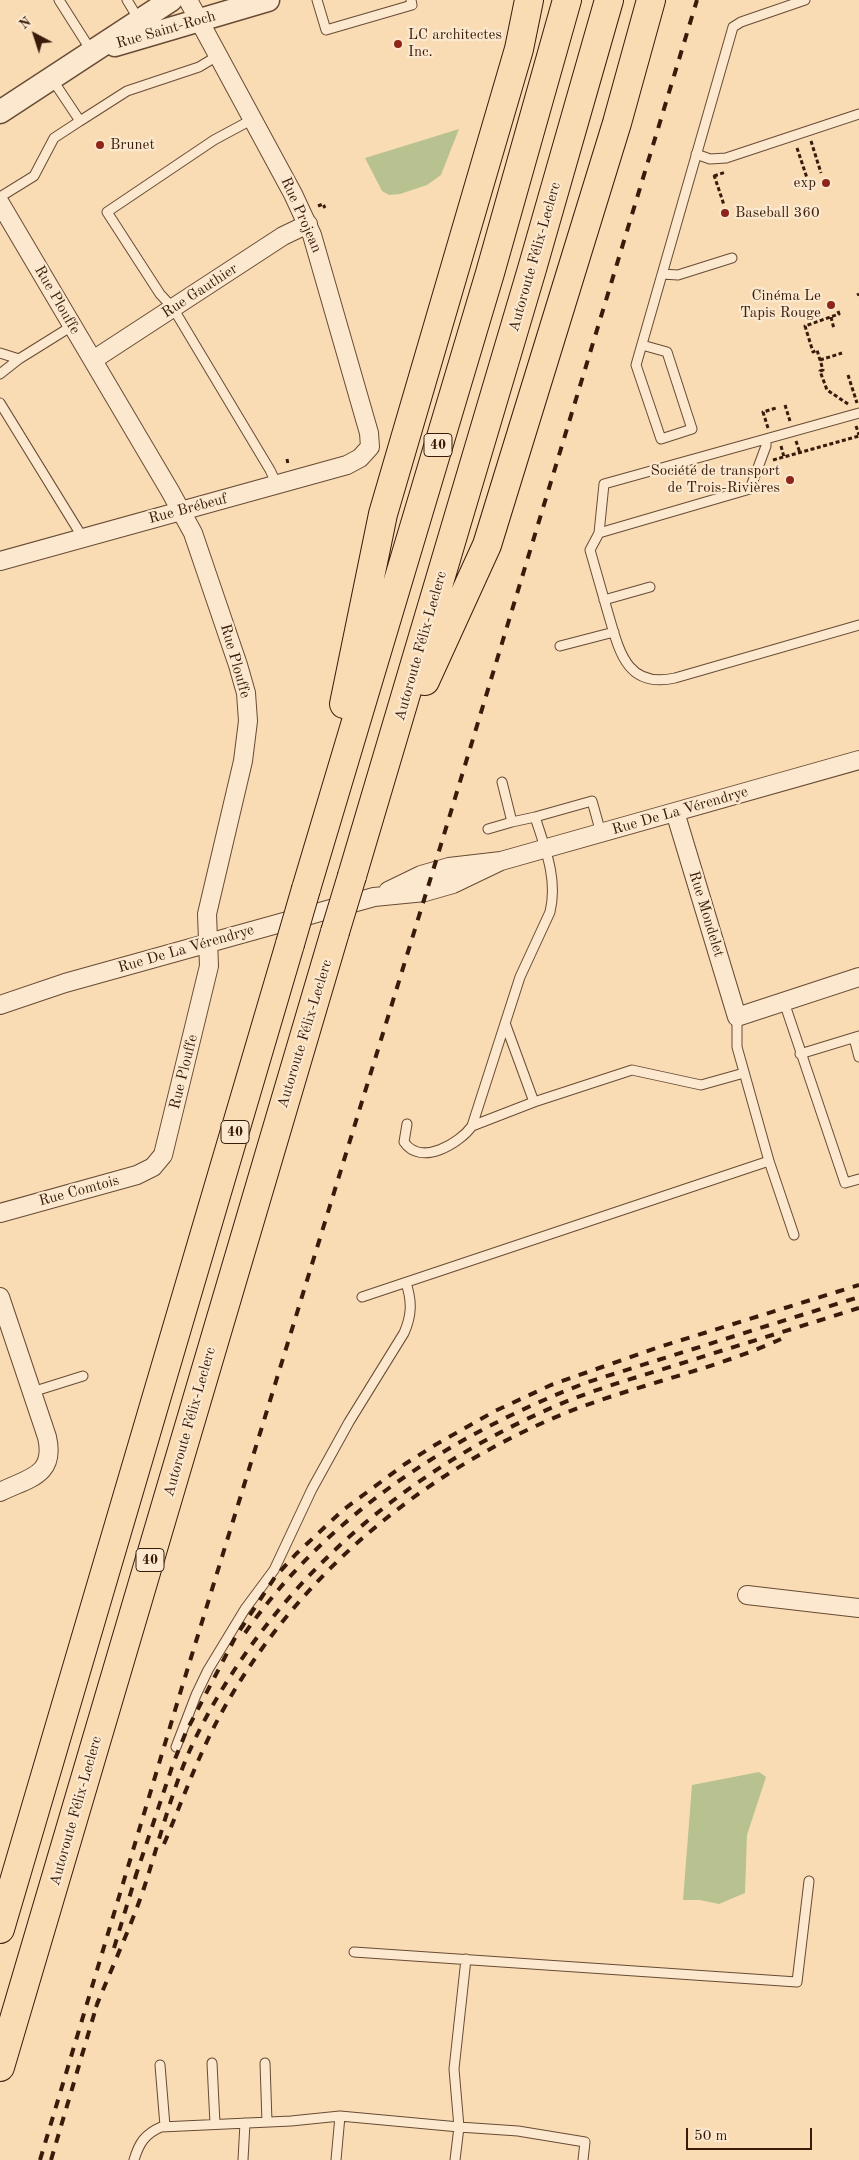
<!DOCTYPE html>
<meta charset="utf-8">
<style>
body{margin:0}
#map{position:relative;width:859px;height:2160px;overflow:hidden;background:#f9dcb4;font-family:"Old Standard TT",serif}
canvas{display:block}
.north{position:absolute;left:10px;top:10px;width:50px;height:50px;-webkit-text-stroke:4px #fbe8ce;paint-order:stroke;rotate:320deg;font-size:14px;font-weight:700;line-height:20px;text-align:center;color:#381b0a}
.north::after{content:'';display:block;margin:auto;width:18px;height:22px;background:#381b0a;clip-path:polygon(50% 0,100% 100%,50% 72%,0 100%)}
.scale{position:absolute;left:686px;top:2128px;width:126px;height:22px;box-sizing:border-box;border:2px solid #381b0a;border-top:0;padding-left:6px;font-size:15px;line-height:18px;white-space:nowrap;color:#381b0a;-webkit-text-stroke:4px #fbe8ce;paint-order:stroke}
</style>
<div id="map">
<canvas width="859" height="2160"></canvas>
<div class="north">N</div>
<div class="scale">50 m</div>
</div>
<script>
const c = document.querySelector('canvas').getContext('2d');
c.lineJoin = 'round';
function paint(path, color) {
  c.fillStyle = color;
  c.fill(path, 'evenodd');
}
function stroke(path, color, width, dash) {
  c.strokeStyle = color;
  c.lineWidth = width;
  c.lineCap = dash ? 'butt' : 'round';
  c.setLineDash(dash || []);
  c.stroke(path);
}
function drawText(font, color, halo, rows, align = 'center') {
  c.font = font + ' "Old Standard TT",serif';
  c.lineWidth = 4.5;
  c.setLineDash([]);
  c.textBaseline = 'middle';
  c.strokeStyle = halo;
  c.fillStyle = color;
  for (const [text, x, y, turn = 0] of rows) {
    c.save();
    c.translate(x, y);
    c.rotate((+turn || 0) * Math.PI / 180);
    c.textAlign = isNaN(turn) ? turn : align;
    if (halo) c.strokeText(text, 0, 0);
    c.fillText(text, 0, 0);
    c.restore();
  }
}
paint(new Path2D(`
 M459,129l-18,46 -14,10 -27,9 -11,1 -7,-4 -17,-33z
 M759,1772l7,5 -19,58 -2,58 -26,11 -19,-4h-17l9,-115z`), '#b8c291');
const service = new Path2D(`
 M59,0l33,52
 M127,0l12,20
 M317,0l9,30 86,-25 -1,-5
 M52,79l28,42 47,-30 72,-24 20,-12
 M253,119l-39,21 -107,72 53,82 13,14 97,162 7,15
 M696,154l14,5 16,-1 133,-44
 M0,197l34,-21 20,-38 26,-17
 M662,274l16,1 54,-17
 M642,345l25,7 25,77 -31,10 -25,-74 97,-338 8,-5 64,-22
 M0,353l19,6 53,-33
 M0,374l19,-15
 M0,403l83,135
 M766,439v7l-16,43 -151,44 5,-49 255,-71
 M599,533l-9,17c6,21 12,42 18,63 11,37 18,76 67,65l184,-53
 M604,600l46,-13
 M560,646l54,-14
 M502,782l10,40 23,-5
 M488,829l24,-7
 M784,1002l61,181 14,-4
 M854,1038l5,19
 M800,1054l59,-18
 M534,1102l98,-32 69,15 43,-12
 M407,1124l-3,18c17,25 56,1 68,-16l48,-149 30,-65c8,-33 -5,-64 -15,-95l57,-16 9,32
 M472,1126l62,-24 -29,-79
 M769,1161l25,74
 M362,1297l407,-136 -32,-114v-30
 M32,1392l51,-16
 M176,1747l20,-52 12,-25 37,-61 29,-39 38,-81 37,-67 55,-89c8,-18 8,-32 2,-50
 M354,1952l443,30 12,-101
 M466,1959l-12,110 5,58 59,4 67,11 -2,18
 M212,2063l3,61
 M265,2063l2,59
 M160,2065l5,61
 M134,2160c5,-17 11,-26 27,-33l130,-6 49,-5 119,11 -4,33
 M243,2160l2,-37
 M336,2160l4,-44`);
const minor = new Path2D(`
 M0,203l170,288 23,42 45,132 8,28 2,28 -5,40 -36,153 2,52 -46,189 -10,12 -16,8 -137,38
 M93,360l190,-124 25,-12
 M0,561l347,-96 13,-7 10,-11 -1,-14 -57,-198 -19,-41 -105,-194
 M675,812l62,205 122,-40
 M388,891l33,-16 28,-8 52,-6 358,-101
 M0,1005l65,-22 309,-86 51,-5 28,-8 48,-23
 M0,1297l47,140c9,39 -19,41 -47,55
 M747,1595l112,13`);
const tertiary = new Path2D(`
 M115,45l153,-45
 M0,112l171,-112`);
const motorway = new Path2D(`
 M425,681l62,-136 130,-422 34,-123
 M344,704l39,-190 136,-465 10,-49
 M352,876l180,-607 77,-269
 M306,889l184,-616 77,-273
 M0,1929l290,-985
 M0,2067l335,-1135`);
stroke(service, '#684b34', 11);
stroke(minor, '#684b34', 20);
stroke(tertiary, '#684b34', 25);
stroke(motorway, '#381b0a', 30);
stroke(new Path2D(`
 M811,141l10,32
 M797,148l10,30
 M714,175l10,30
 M714,176l12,-4
 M318,206l5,-2 2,4
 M857,295l2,-1
 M838,311l1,3 -34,12 8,26 4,-2 6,20 -3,1 7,19 21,14
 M831,317l3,12
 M820,360l22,-7
 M848,375l9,28
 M785,405l5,16
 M856,426l3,9
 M768,428l-5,-16 13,-4
 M796,441l4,12
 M781,446l3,11
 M287,459l1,5
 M773,460l86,-24
 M768,470l12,4`), '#381b0a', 3, [4, 2.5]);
stroke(service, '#fbe8ce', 9);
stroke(minor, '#fbe8ce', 18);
stroke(tertiary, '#fbe8ce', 22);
stroke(motorway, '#f9dcb4', 28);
stroke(new Path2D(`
 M245,1633c83,-119 209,-200 343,-251l271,-85
 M164,1844c19,-45 35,-91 59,-134 75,-135 198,-237 340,-296 71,-29 148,-43 218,-75
 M135,1878l38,-114 13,-32 50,-96 39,-59 21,-23 47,-44 62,-46 30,-19 60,-34 56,-26 105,-37 203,-63
 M114,1948l23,-76
 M96,2007c16,-40 34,-78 48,-119 16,-49 28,-100 50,-147 75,-154 207,-269 364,-336 42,-18 87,-30 131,-44 57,-18 113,-35 170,-53
 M40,2160l142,-473 257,-836 258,-851
 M51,2160l47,-159`), '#381b0a', 4, [9, 9]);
const motorwayBridge = new Path2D(`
 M335,932l17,-56
 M290,944l16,-55`);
stroke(motorwayBridge, '#381b0a', 30, []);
stroke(motorwayBridge, '#f9dcb4', 28);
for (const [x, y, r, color] of [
 [398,44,5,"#8f2418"],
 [100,145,5,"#8f2418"],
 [826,183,5,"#8f2418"],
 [725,213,5,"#8f2418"],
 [831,305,5,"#8f2418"],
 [790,480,5,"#8f2418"]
]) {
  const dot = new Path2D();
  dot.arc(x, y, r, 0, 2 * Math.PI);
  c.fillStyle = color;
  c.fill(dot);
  stroke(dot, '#fbe8ce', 2);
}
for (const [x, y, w] of [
 [438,445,28],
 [235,1132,28],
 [150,1560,28]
]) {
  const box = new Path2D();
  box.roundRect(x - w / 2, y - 11.5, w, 23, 4);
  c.fillStyle = '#fbe8ce';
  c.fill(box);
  stroke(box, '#381b0a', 1);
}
drawText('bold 14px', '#381b0a', null, [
 ["40",438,445],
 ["40",235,1132],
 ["40",150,1560]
]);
drawText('15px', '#381b0a', '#fbe8ce', [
 ["Rue Saint-Roch",166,30,-16],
 ["Rue Projean",301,215,66],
 ["Autoroute Félix-Leclerc",535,257,-74],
 ["Rue Gauthier",200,291,-33],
 ["Rue Plouffe",57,300,60],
 ["Rue Brébeuf",188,509,-15],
 ["Autoroute Félix-Leclerc",421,646,-74],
 ["Rue Plouffe",235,661,74],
 ["Rue De La Vérendrye",680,811,-16],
 ["Rue Mondelet",706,914,73],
 ["Rue De La Vérendrye",186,949,-16],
 ["Autoroute Félix-Leclerc",305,1034,-73],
 ["Rue Plouffe",184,1072,-76],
 ["Rue Comtois",79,1191,-15],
 ["Autoroute Félix-Leclerc",190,1422,-74],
 ["Autoroute Félix-Leclerc",76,1811,-74]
]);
drawText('15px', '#381b0a', '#fbe8ce', [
 ["LC architectes",408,35],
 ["Inc.",408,52],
 ["Brunet",110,145],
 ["exp",816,183,"right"],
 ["Baseball 360",735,213],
 ["Cinéma Le",821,296,"right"],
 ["Tapis Rouge",821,313,"right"],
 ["Société de transport",780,471,"right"],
 ["de Trois-Rivières",780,488,"right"]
], 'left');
</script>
